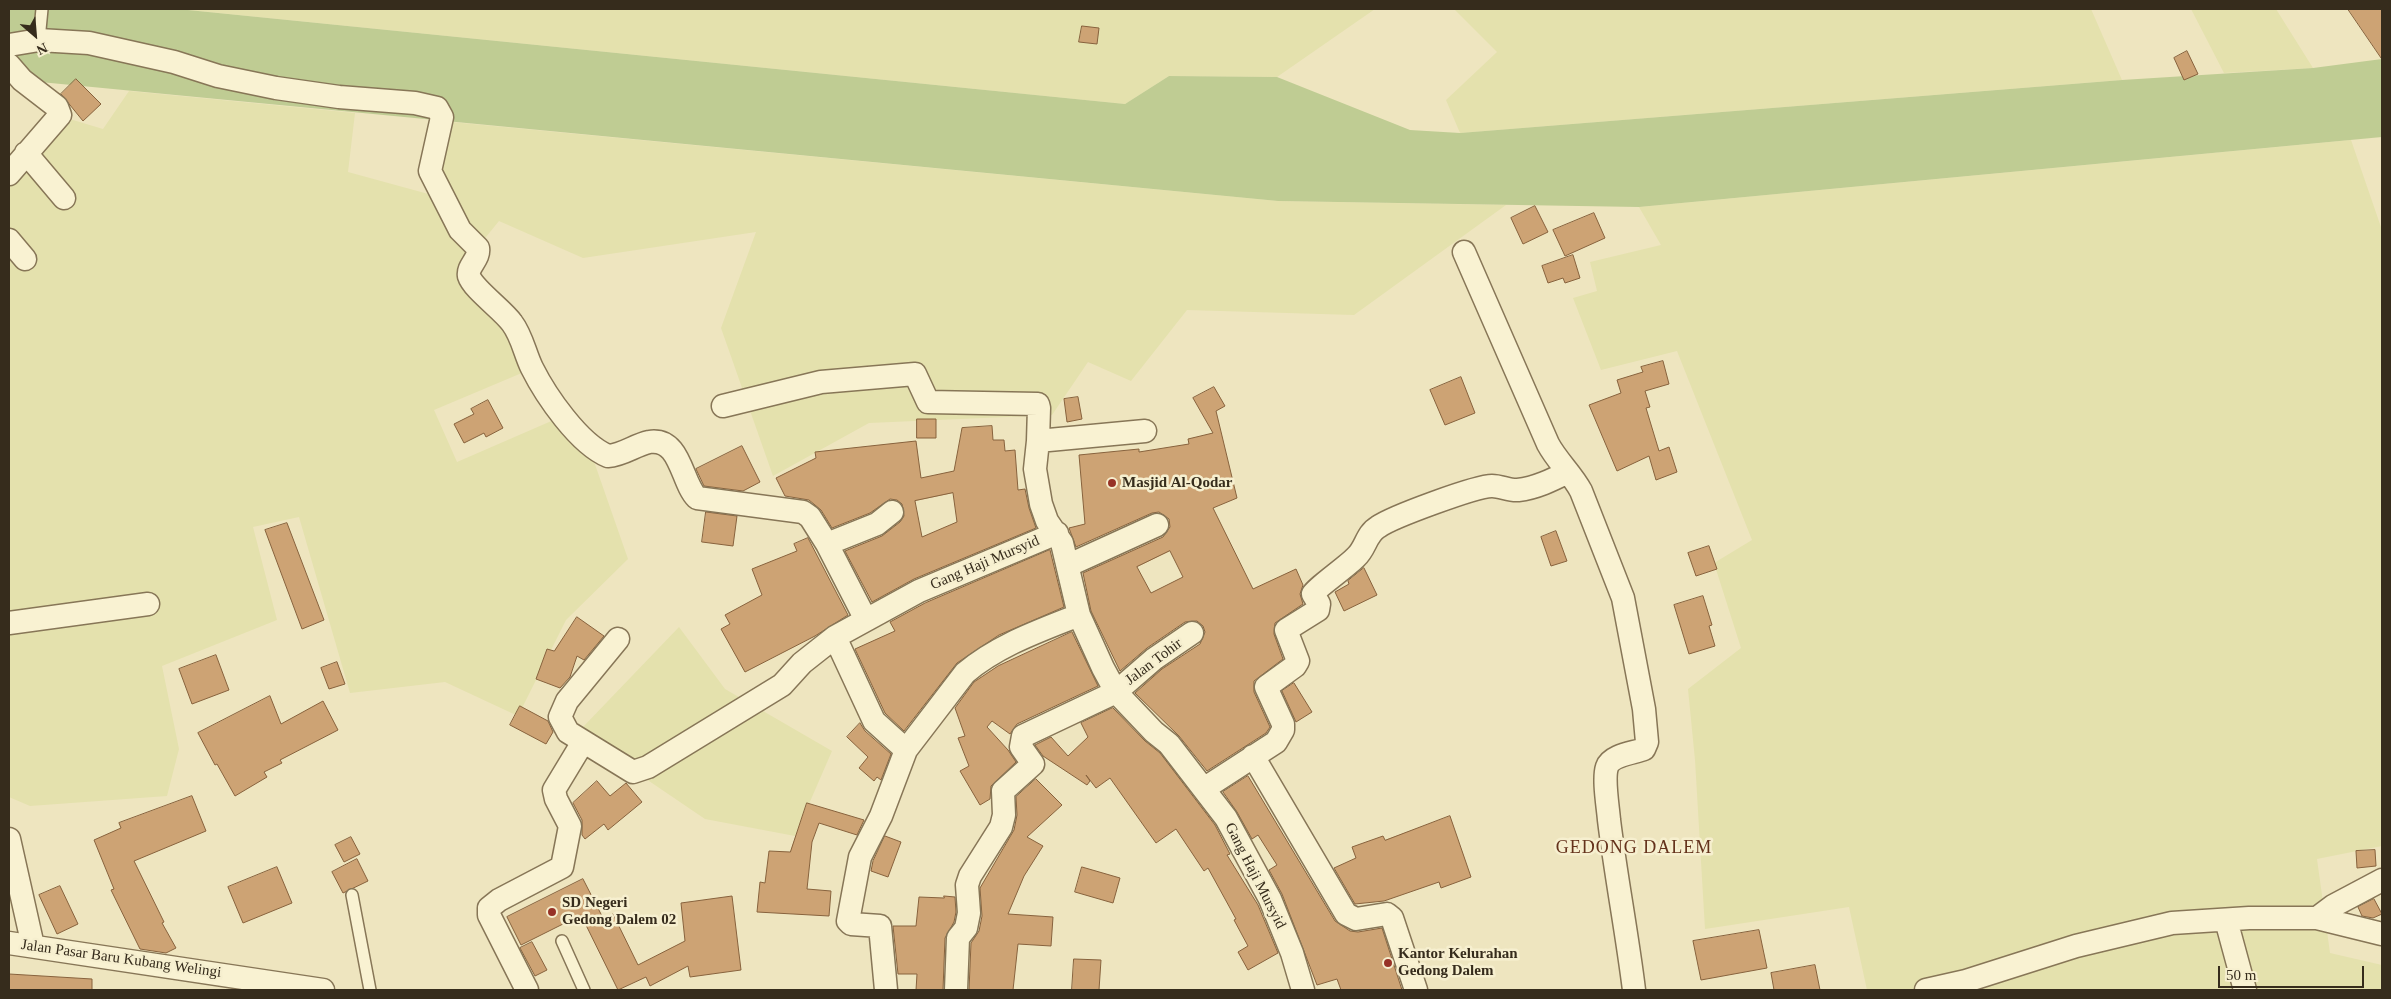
<!DOCTYPE html>
<style>
body{margin:0}
#map{position:relative;width:2391px;height:999px;overflow:hidden;background:#eee5bf;font-family:"Times New Roman",serif}
canvas{display:block}
.frame{position:absolute;inset:0;border:10px solid #362c1c;pointer-events:none}
.north{position:absolute;left:10px;top:10px;width:50px;height:50px;-webkit-text-stroke:4px #f6efcf;paint-order:stroke;rotate:153deg;font-size:14px;font-weight:700;line-height:20px;text-align:center;color:#362c1c}
.north::after{content:'';display:block;margin:auto;width:18px;height:22px;background:#362c1c;clip-path:polygon(50% 0,100% 100%,50% 72%,0 100%)}
.scale{position:absolute;left:2218px;top:966px;width:146px;height:22px;box-sizing:border-box;border:2px solid #362c1c;border-top:0;padding-left:6px;font-size:15px;line-height:18px;white-space:nowrap;color:#362c1c;-webkit-text-stroke:4px #f6efcf;paint-order:stroke}
</style>
<div id="map">
<canvas width="2391" height="999"></canvas>
<div class="frame"></div>
<div class="north">N</div>
<div class="scale">50 m</div>
</div>
<script>
const c = document.querySelector('canvas').getContext('2d');
c.lineJoin = 'round';
function paint(path, color) {
  c.fillStyle = color;
  c.fill(path, 'evenodd');
}
function stroke(path, color, width, dash) {
  c.strokeStyle = color;
  c.lineWidth = width;
  c.lineCap = dash ? 'butt' : 'round';
  c.setLineDash(dash || []);
  c.stroke(path);
}
function drawText(font, color, halo, rows, align = 'center') {
  c.font = font + ' "Times New Roman",serif';
  c.lineWidth = 5;
  c.setLineDash([]);
  c.textBaseline = 'middle';
  c.strokeStyle = halo;
  c.fillStyle = color;
  for (const [text, x, y, turn = 0] of rows) {
    c.save();
    c.translate(x, y);
    c.rotate((+turn || 0) * Math.PI / 180);
    c.textAlign = isNaN(turn) ? turn : align;
    if (halo) c.strokeText(text, 0, 0);
    c.fillText(text, 0, 0);
    c.restore();
  }
}
paint(new Path2D(`
 M178,9h1197l-98,68 -108,-1 -44,28z
 M1454,9h637l31,71 -662,53 -14,-33 51,-48z
 M2191,9h85l37,59 -89,5z
 M129,91l226,22 -7,59 84,23 9,-74 837,80 228,4 -152,110 -167,-5 -56,71 -43,-19 -36,53 -183,8 -96,53 -52,-148 35,-96 -173,26 -84,-37 -35,43 72,103 -102,43 23,52 99,-43 34,31 38,109 -62,61 -48,96 -73,-34 -95,11 -51,-176 -46,10 24,93 -115,46 17,83 -12,47 -137,10 -21,-9v-639l44,-44 50,15z
 M2351,140l31,90v616l-65,13 13,94 52,12v25h-515l-18,-83 -144,22 -10,-169 -7,-71 53,-41 -27,-85 38,-23 -75,-189 -76,19 -28,-72 24,-7 -7,-29 71,-17 -22,-38z
 M679,627l46,62 107,62 -37,85 -90,-17 -112,-76 -10,-16z`), '#e4e1ad');
paint(new Path2D(`
 M9,9h169l947,95 44,-28 108,1 133,53 50,3 662,-53 191,-12 69,-9v78l-743,70 -361,-6 -1269,-122z`), '#bfcc93');
const building = new Path2D(`
 M2348,9h34v50z
 M1082,26l17,2 -2,16 -18,-2z
 M2187,51l11,23 -14,6 -10,-22z
 M76,79l25,25 -18,17 -22,-27z
 M1535,206l13,26 -25,12 -12,-26z
 M1594,213l11,25 -40,18 -12,-26z
 M1573,255l7,23 -15,5 -2,-5 -15,5 -6,-17z
 M1663,361l6,23 -24,7 5,16 -4,1 13,43 10,-4 8,25 -21,8 -7,-24 -32,15 -28,-66 32,-12 -4,-13 26,-8 -2,-5z
 M1461,377l14,36 -30,12 -15,-35z
 M1214,387l11,19 -9,5 21,87 -24,10 40,81 43,-20 7,16 -3,9 3,10 -28,19 -1,11 9,25 -29,22v11l16,35 -4,6 -59,38 -28,-35 -44,-43 27,-24 38,-25 5,-12 -2,-6 -6,-5 -12,1 -38,26 -27,23 -29,-60 -8,-38 80,-36 7,-10 -1,-8 -10,-7 -7,1 -76,34 -7,-19 16,-4 -6,-69 60,-6v3l50,-8 -1,-5 25,-6 -20,-35zM1170,551l13,26 -32,16 -14,-26z
 M1078,397l4,22 -15,3 -3,-23z
 M488,400l15,28 -17,9 -2,-4 -20,10 -10,-19 20,-10 -3,-5z
 M917,419h19v19h-19z
 M992,426l1,14h11l1,11 10,-1 3,40 7,-1 4,19 7,20 -122,51 -42,23 -27,-51 37,-15 18,-14 4,-6 -2,-12 -5,-4 -7,-1 -20,14 -38,15 -11,-18 -12,-10 -24,-4 -9,-18 40,-20 -1,-6 101,-11 5,37 33,-7 8,-43zM953,493l4,29 -35,15 -7,-36z
 M742,446l18,36 -17,9 -39,-5 -8,-17z
 M706,512l31,4 -4,30 -31,-4z
 M287,523l37,97 -22,9 -37,-99z
 M1556,531l11,30 -16,5 -10,-29z
 M808,538l40,77 -33,21 -70,36 -24,-43 9,-5 -5,-9 37,-20 -10,-26 45,-18 -3,-7z
 M1709,546l8,23 -21,7 -8,-23z
 M1050,550l14,57 -65,28 -42,28 -53,68 -19,-18 -30,-64 40,-18 -5,-9 35,-19z
 M1364,568l13,27 -33,16 -9,-19 14,-8 -1,-3z
 M1703,596l9,29 -3,1 6,20 -26,8 -15,-49z
 M577,617l27,19 -20,24 -7,-4 -7,21 -10,11 -24,-9 11,-30 7,2z
 M1072,632l26,54 -81,38 -7,10 -18,-13 -5,6 21,23 8,12 -25,24 -1,13 -10,6 -20,-34 9,-5 -11,-28 7,-2 -10,-28 19,-26 24,-16z
 M216,655l13,35 -37,14 -13,-35z
 M337,662l8,22 -16,5 -8,-21z
 M1294,683l18,29 -16,10 -14,-31z
 M270,696l11,28 42,-23 15,29 -58,30 2,3 -18,9 3,5 -32,19 -18,-32 -2,1 -17,-32z
 M520,706l28,15 5,11 -7,12 -36,-19z
 M1113,708l32,33 15,12 55,72 15,29 -3,1 31,50 20,48 -30,17 -10,-18 10,-6 -14,-26 2,-1 -28,-51 -4,3 -28,-42 -20,14 -46,-65 -14,10 -10,-13 4,6 -3,4 -44,-29 -8,-11 16,-8 17,19 20,-19 -7,-14z
 M860,723l5,8 26,23 -10,26 -4,-3 -3,4 -15,-13 9,-11 -21,-20z
 M1248,776l87,145 15,10 8,1 24,-4 20,62h-61l-4,-11 -20,6 -35,-91 -13,-24 8,-5 -19,-30 -6,4 -15,-27 -14,-20z
 M1036,779l26,26 -35,32 16,9 -19,30 -16,38 45,3 -2,29 -33,-2 -5,46h-44l2,-47 8,-12 3,-15 -2,-28 34,-58 3,-15 -1,-18z
 M597,781l13,15 16,-13 16,19 -34,28 -4,-6 -19,15 -3,-4v-15l-9,-17z
 M192,796l14,35 -72,30 30,61 -2,1 14,25 -10,5 -26,-4 -29,-59 3,-1 -20,-49 27,-12 -2,-5z
 M807,803l57,17 -7,15 -38,-12 -7,19 -5,47 24,2 -2,25 -72,-4 3,-30 5,1 4,-32 21,1z
 M1450,816l21,61 -30,11 -2,-6 -55,19 -29,3 -21,-36 22,-10 -4,-11 31,-11 2,4z
 M885,836l16,6 -13,35 -17,-6 2,-10z
 M351,837l9,17 -16,8 -9,-17z
 M2375,850l1,16 -19,2 -1,-17z
 M357,859l11,22 -25,12 -11,-21z
 M277,867l15,36 -49,20 -15,-36z
 M1082,867l38,11 -7,25 -38,-11z
 M583,879l20,39 10,-4 25,51 47,-24 -4,-38 51,-7 9,74 -51,7 -2,-11 -38,20 -4,-9 -28,13 -37,-75 -60,30 -14,-28z
 M60,886l18,38 -21,10 -18,-39z
 M944,896l11,1 1,15 -2,10 -9,16 -2,52h-27l1,-16h-19l-5,-48h23l3,-29 25,1z
 M2374,899l8,15 -9,4 -11,-2 -4,-9z
 M1759,930l8,38 -66,12 -8,-39z
 M532,942l15,28 -12,6 -15,-28z
 M1074,959l27,1 -2,30h-27z
 M1815,965l5,25h-46l-3,-17z
 M9,974l83,5v11h-83z`);
paint(building, '#cda374');
stroke(building, '#87623d', 1);
const lane = new Path2D(`
 M39,40l3,-31
 M352,895l18,95
 M562,941l22,49`);
const street = new Path2D(`
 M9,45l30,-5 50,3 85,19 44,14 58,12 63,9 76,6 22,5 5,9 -12,54 30,59 18,18c2,11 -11,18 -9,28 4,13 34,34 43,47 10,13 13,31 20,45 14,28 47,76 76,88 15,-1 27,-11 41,-14 32,-5 32,40 48,56l106,14 7,5 17,27 50,-20 15,-12
 M9,65l13,15 35,27 3,8 -51,59
 M26,153l38,45
 M9,240l16,19
 M1464,252l84,192c9,17 24,30 33,47l42,107 21,111 3,33 -3,7c-10,4 -33,6 -37,18 -4,12 1,40 2,53 7,57 18,113 25,170
 M723,406l98,-24 94,-8 13,28 110,2 1,4 -1,33
 M1145,431l-107,10 -3,28 6,35 6,17 15,22 17,72 24,53 13,24 38,40 15,12 57,74 44,81 22,54 11,37
 M827,544l39,76
 M1069,565l88,-40
 M9,623l139,-19
 M835,637l39,84 32,29
 M618,639l-51,62 -7,16 8,15 65,40 15,-5 134,-82 20,-22 33,-26 84,-46 138,-58
 M1253,756l93,158 10,5 31,-5 5,4 24,72
 M1205,788l71,-46 7,-12v-6l-17,-37 29,-21 3,-5 -12,-31 32,-20 1,-6 -6,-10c3,-6 36,-29 43,-37 10,-9 10,-23 22,-30 14,-10 98,-41 114,-41 9,0 18,5 26,4 18,-2 34,-10 50,-18
 M9,839l24,107
 M2317,918l16,-12 49,-26
 M2226,920l19,70
 M9,943l314,47
 M527,990l-38,-75v-7l10,-8 63,-33 8,-41 -14,-27 -2,-9 29,-48
 M886,990l-6,-64 -29,-2 -3,-3 12,-64 21,-41 25,-66 59,-77c33,-28 74,-42 114,-58
 M956,990l2,-52 8,-10 3,-15 -2,-28 3,-9 31,-49 3,-12 -1,-24 30,-27 -12,-17 2,-11 93,-44 38,-33 38,-26
 M1926,990l40,-9 110,-35 96,-23 77,-5h68l65,16`);
stroke(lane, '#877657', 14);
stroke(street, '#877657', 25);
stroke(lane, '#f9f2d2', 11);
stroke(street, '#f9f2d2', 22);
for (const [x, y, r, color] of [
 [1112,483,5,"#973226"],
 [552,912,5,"#973226"],
 [1388,963,5,"#973226"]
]) {
  const dot = new Path2D();
  dot.arc(x, y, r, 0, 2 * Math.PI);
  c.fillStyle = color;
  c.fill(dot);
  stroke(dot, '#f6efcf', 2);
}
drawText('bold 15px', '#362c1c', '#f6efcf', [
 ["Masjid Al-Qodar",1122,483],
 ["SD Negeri",562,903],
 ["Gedong Dalem 02",562,920],
 ["Kantor Kelurahan",1398,954],
 ["Gedong Dalem",1398,971]
], 'left');
drawText('15px', '#362c1c', '#f6efcf', [
 ["Gang Haji Mursyid",985,563,-23],
 ["Jalan Tohir",1154,662,-37],
 ["Gang Haji Mursyid",1255,876,63],
 ["Jalan Pasar Baru Kubang Welingi",121,959,8]
]);
c.letterSpacing = '1px';
drawText('18px', '#64321b', '#f6efcf', [
 ["GEDONG DALEM",1634,848]
]);
c.letterSpacing = '0px';
</script>
